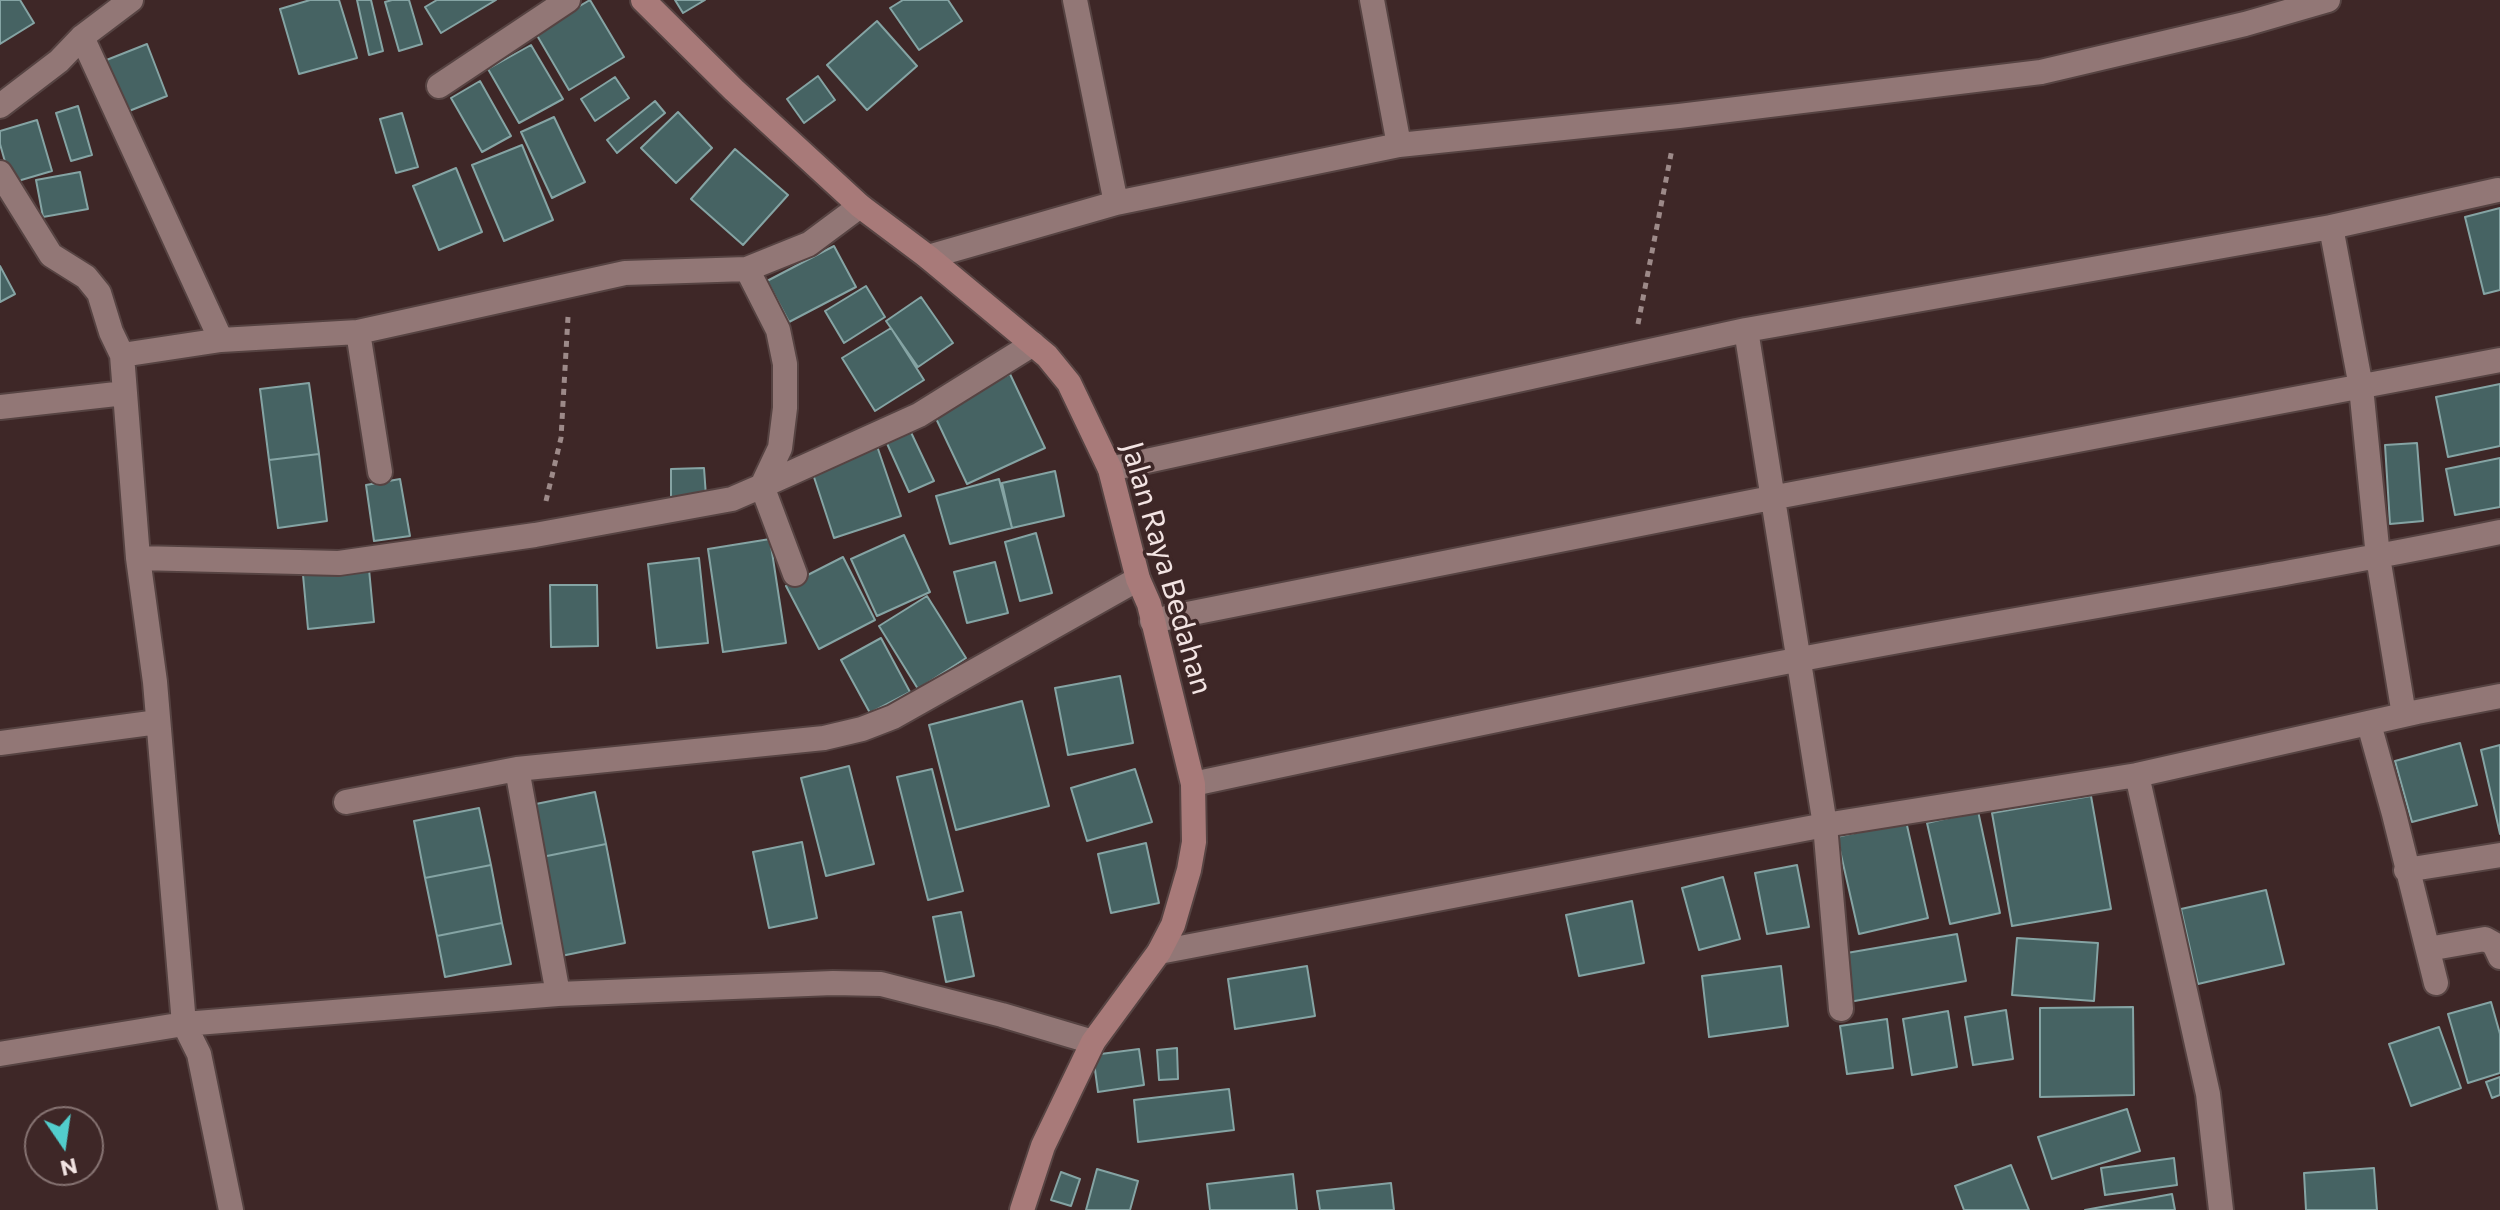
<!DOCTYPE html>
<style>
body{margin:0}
#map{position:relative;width:2500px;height:1210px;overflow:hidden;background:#3e2727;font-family:Commissioner,sans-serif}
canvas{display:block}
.north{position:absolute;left:24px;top:1106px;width:80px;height:80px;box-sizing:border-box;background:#3e2727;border:2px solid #867372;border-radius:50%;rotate:167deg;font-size:22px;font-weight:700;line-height:32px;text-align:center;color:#f3e4e3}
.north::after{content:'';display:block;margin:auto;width:28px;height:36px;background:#52cdcc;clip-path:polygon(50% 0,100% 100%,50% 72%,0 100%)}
</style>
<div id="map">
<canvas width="2500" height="1210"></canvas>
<div class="north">N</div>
</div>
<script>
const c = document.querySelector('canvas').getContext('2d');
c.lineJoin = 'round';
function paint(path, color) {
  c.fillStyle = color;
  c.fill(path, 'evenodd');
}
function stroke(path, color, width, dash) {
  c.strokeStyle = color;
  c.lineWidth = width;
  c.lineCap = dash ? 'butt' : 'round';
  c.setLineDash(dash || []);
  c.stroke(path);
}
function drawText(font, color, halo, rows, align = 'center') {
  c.font = font + ' Commissioner,sans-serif';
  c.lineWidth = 7;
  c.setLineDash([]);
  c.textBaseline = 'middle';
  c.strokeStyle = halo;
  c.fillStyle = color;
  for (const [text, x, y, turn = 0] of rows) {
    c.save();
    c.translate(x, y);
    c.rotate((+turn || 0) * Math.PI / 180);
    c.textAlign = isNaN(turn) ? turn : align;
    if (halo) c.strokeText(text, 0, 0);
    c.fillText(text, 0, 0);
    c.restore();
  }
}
const building = new Path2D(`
 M0,0h20l14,23 -34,21z
 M310,0h29l18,58 -58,16 -19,-65z
 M357,0h14l12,51 -14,4z
 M392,0h17l13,44 -23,7 -14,-49z
 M437,0h59l-55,33 -16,-26z
 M590,0l34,57 -55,33 -34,-58z
 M675,0h30l-22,13z
 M903,0h45l14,21 -43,29 -29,-42z
 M877,21l40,45 -50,44 -40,-45z
 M147,44l20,52 -43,17 -20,-52z
 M531,45l32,54 -44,24 -31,-54z
 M818,76l17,24 -31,23 -17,-24z
 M615,77l14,21 -34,23 -14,-22z
 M480,81l31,55 -29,16 -31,-54z
 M655,101l10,12 -48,40 -10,-13z
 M78,106l14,49 -21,6 -15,-48z
 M678,112l34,36 -36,35 -35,-35z
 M402,113l16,54 -22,6 -16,-54z
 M554,117l31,65 -33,16 -31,-66z
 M37,120l15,51 -41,12 -11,-39v-13z
 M522,145l31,75 -49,21 -32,-76z
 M735,149l53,46 -45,50 -52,-46z
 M456,168l26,64 -43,18 -26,-64z
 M80,172l8,37 -45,8 -7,-37z
 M2500,208v82l-16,4 -19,-77z
 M834,246l22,41 -67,35 -22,-41z
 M0,266l15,28 -15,8z
 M866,286l19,31 -41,26 -19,-32z
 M921,297l32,46 -35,24 -32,-46z
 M891,328l33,52 -49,31 -33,-53z
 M1010,374l35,74 -78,36 -35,-74z
 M309,383l10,71 -50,6 -9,-71z
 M2500,384v62l-52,11 -12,-60z
 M908,426l26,55 -25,11 -25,-55z
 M2417,443l6,78 -33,3 -5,-79z
 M877,446l24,70 -67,22 -23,-70z
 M319,454l8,67 -49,7 -9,-68z
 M2500,458v49l-45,8 -9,-46z
 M704,468l2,28 -35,1v-28z
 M1055,471l9,45 -52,12 -10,-45z
 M400,479l10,57 -36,5 -8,-56z
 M999,479l13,49 -62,16 -14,-48z
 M1036,533l16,60 -32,8 -15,-59z
 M904,535l26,57 -53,24 -26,-57z
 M770,539l16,104 -63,9 -15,-103z
 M843,557l32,63 -56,29 -33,-63z
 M699,558l9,85 -51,5 -9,-84z
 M995,562l13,51 -41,10 -13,-51z
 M369,569l5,53 -66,7 -5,-54z
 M550,585h47l1,61 -47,1z
 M927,596l39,62 -48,31 -39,-63z
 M881,638l29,54 -40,21 -29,-53z
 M1120,676l13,67 -65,12 -13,-67z
 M1022,701l27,105 -93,24 -27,-105z
 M2460,743l17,62 -65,17 -17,-61z
 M2500,745v89l-19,-84z
 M849,766l25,98 -48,12 -25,-98z
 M932,769l31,122 -35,9 -31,-123z
 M1135,769l17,53 -65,19 -16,-53z
 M595,792l11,52 -64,13 -11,-52z
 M2091,796l20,113 -99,17 -20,-113z
 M479,808l12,57 -66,13 -11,-57z
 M1978,811l22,102 -50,11 -23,-101z
 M1906,821l22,97 -69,16 -22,-97z
 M802,842l15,76 -48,10 -16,-76z
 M1146,843l13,60 -48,10 -13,-59z
 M606,844l19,99 -64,13 -19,-99z
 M491,865l11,58 -65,13 -12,-58z
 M1797,865l12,62 -42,7 -12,-61z
 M1723,877l17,62 -41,11 -17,-62z
 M2266,890l18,74 -86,20 -17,-75z
 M1632,901l12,62 -65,13 -13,-61z
 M961,912l13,64 -28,6 -13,-65z
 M502,923l9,41 -66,13 -8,-41z
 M1957,934l9,47 -117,21 -8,-48z
 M2017,938l81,5 -4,58 -82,-6z
 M1307,966l8,50 -80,13 -7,-50z
 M1781,966l7,60 -79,11 -7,-61z
 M2491,1002l9,32v39l-32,10 -20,-69z
 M2133,1007l1,88 -94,2v-89z
 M2006,1010l7,49 -40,6 -8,-48z
 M1948,1011l9,56 -45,8 -9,-56z
 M1887,1019l6,49 -46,6 -7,-48z
 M2439,1027l22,61 -50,18 -22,-62z
 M1177,1048l1,31 -19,1 -2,-30z
 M1139,1049l5,36 -46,7 -5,-37z
 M2500,1077v18l-8,3 -6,-16z
 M1229,1089l5,41 -96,12 -4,-42z
 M2127,1109l13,42 -88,28 -14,-42z
 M2174,1158l3,27 -72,10 -4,-27z
 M2011,1165l18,45h-65l-9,-24z
 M2374,1168l3,42h-71l-2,-37z
 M1097,1169l41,12 -8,29h-44z
 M1061,1172l19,7 -9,27 -20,-6z
 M1293,1174l4,36h-87l-3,-26z
 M1391,1183l3,27h-74l-3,-19z
 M2172,1194l3,16h-90z`);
paint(building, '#466363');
stroke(building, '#85a4a4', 2);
const street = new Path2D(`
 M1075,0l41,203
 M1372,0l27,145
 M82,37l139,303
 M439,86l129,-86
 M0,106l59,-45 23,-24 49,-37
 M0,173l51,82 35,22 13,16 12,39 11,23 16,203 17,124 29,342 15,30 32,156
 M928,257l188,-54 283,-58 280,-29 362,-44 204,-48 83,-24
 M1746,330l79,495 16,184
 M358,332l22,140
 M122,355l99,-15 137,-8 267,-59 122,-4 62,-25 51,-38
 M0,407l125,-14
 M1110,469l636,-139 585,-103
 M138,558l201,5 196,-28 197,-36 30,-13 18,-38 5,-40v-44l-7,-34 -31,-61
 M795,574l-33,-88 157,-71 114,-71
 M1152,621l619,-123 729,-138
 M2404,715l-26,-158 -17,-170 -30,-160 167,-37
 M2369,724l25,90 42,169
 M0,743l158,-21
 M517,769l41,225
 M2137,775l280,-63 83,-16
 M1193,784c201,-43 402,-85 603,-124 234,-45 470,-80 704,-128
 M346,802l171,-33 307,-31 38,-9 31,-12 245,-138
 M2406,870l94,-15
 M2428,949l57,-10 9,5 6,13
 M1159,952l666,-127 312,-50 71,319 13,116
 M0,1054l184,-30 374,-30 275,-11 48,1 121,31 91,27`);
const secondary = new Path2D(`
 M643,0l91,90 126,116 68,51 119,99 22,27 41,86 28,110 11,25 44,180 1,58 -5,28 -16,55 -14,27 -66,90 -50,104 -21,64`);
stroke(street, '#564342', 28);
stroke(secondary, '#564342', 28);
stroke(new Path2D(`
 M1638,324l34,-175
 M546,501l15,-63 7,-121`), '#9d8a89', 5, [6, 6]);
stroke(street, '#927776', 24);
stroke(secondary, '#a87a79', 24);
drawText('30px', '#f3e4e3', '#3e2727', [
 ["Jalan Raya Bedahan",1167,568,74]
]);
</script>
